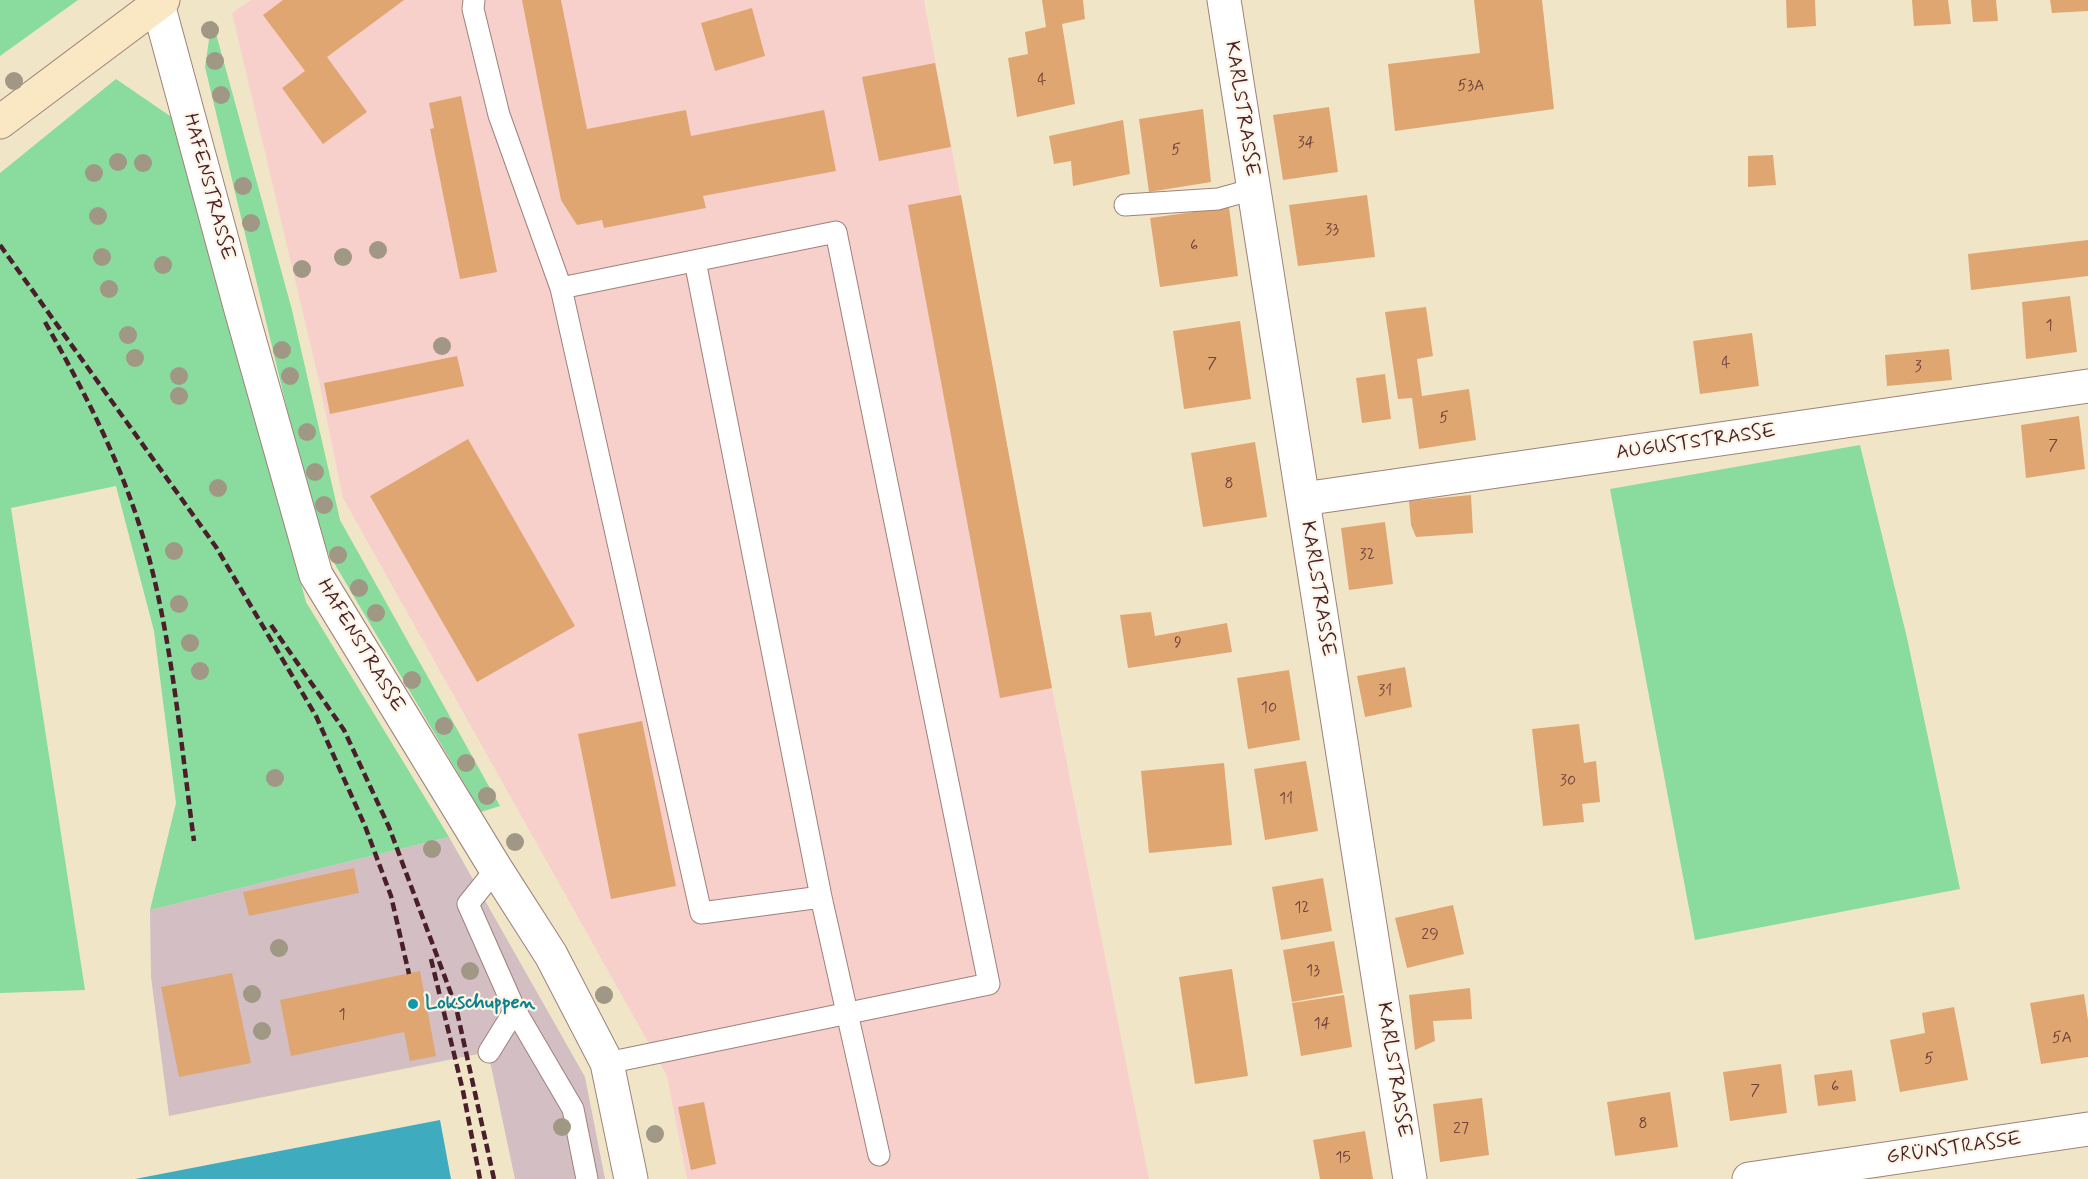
<!DOCTYPE html>
<meta charset="utf-8">
<style>
body{margin:0}
canvas{display:block;background:#f1e5c8}
</style>
<canvas width="2088" height="1179"></canvas>
<script>
const c = document.querySelector('canvas').getContext('2d');
c.lineJoin = 'round';
function paint(path, color) {
  c.fillStyle = color;
  c.fill(path, 'evenodd');
}
function stroke(path, color, width, dash) {
  c.strokeStyle = color;
  c.lineWidth = width;
  c.lineCap = dash ? 'butt' : 'round';
  c.setLineDash(dash || []);
  c.stroke(path);
}
function drawText(font, color, halo, rows, align = 'center') {
  c.font = font + ' Mynerve,sans-serif';
  c.lineWidth = 4.5;
  c.setLineDash([]);
  c.textBaseline = 'middle';
  c.strokeStyle = halo;
  c.fillStyle = color;
  for (const [text, x, y, turn = 0] of rows) {
    c.save();
    c.translate(x, y);
    c.rotate((+turn || 0) * Math.PI / 180);
    c.textAlign = isNaN(turn) ? turn : align;
    if (halo) c.strokeText(text, 0, 0);
    c.fillText(text, 0, 0);
    c.restore();
  }
}
paint(new Path2D(`
 M251,0h673l128,688 97,491h-462l-20,-103 -324,-578 -24,-117 -87,-368z`), '#f7d0cc');
paint(new Path2D(`
 M449,837l136,240 20,102h-90l-27,-127 -319,64 -18,-139 -1,-67z`), '#d2bec3');
paint(new Path2D(`
 M0,0h78l-78,56z
 M212,19l80,291 48,210 160,286 -19,6 -164,-278 -112,-467z
 M116,79l57,39 133,484 143,235 -299,73 26,-107 -22,-172 -38,-145 -105,22 74,482 -85,3v-820z
 M1860,445l47,193 53,251 -265,51 -85,-451z`), '#89dc9e');
paint(new Path2D(`
 M440,1120l11,59h-316z`), '#3fabbe');
paint(new Path2D(`
 M283,0h121l-77,57 40,55 -44,32 -41,-56 23,-17 -42,-56z
 M522,0h39l26,129 99,-19 5,26 133,-26 12,61 -133,25 3,12 -102,20 -2,-8 -25,5 -16,-25z
 M1042,0h41l2,19 -23,5 13,80 -58,13 -9,-59 20,-4 -3,-22 21,-5z
 M1474,0h68l12,109 -159,22 -7,-67 92,-11z
 M1786,0h29l1,26 -29,2z
 M1912,0h36l3,24 -37,2z
 M1971,0h25l2,21 -25,1z
 M2050,0h38v11l-36,2z
 M752,8l13,48 -50,15 -14,-48z
 M935,63l16,84 -72,14 -17,-84z
 M461,96l36,176 -37,7 -30,-150 4,-1 -5,-25z
 M1329,107l9,65 -55,8 -10,-65z
 M1203,109l8,73 -62,10 -10,-73z
 M1123,120l7,54 -57,12 -2,-25 -17,3 -5,-28z
 M1773,155l3,30 -28,2v-31z
 M961,195l91,493 -52,10 -92,-493z
 M1367,195l8,62 -77,9 -9,-61z
 M1229,207l9,69 -78,11 -10,-69z
 M2088,240v36l-117,14 -3,-36z
 M2070,296l7,56 -51,7 -4,-57z
 M1426,307l7,49 -16,3 5,37 47,-7 7,51 -57,9 -7,-51 -14,1 -13,-87z
 M1240,321l11,78 -67,10 -11,-78z
 M1752,333l7,53 -59,8 -7,-53z
 M1949,349l3,31 -65,6 -2,-31z
 M457,356l7,30 -134,28 -6,-31z
 M1385,374l6,45 -29,4 -6,-45z
 M2079,416l6,53 -59,9 -5,-53z
 M468,439l107,187 -98,56 -107,-186z
 M1255,442l12,75 -64,10 -12,-74z
 M1471,495l2,38 -57,4 -5,-12 -2,-24z
 M1385,522l8,62 -44,6 -8,-62z
 M1151,612l4,24 72,-13 5,29 -104,16 -8,-53z
 M1405,667l7,40 -47,10 -8,-41z
 M1289,670l11,70 -52,9 -11,-71z
 M642,721l34,165 -65,13 -33,-165z
 M1579,724l5,39 12,-2 4,41 -18,2 2,18 -41,4 -11,-97z
 M1306,761l12,70 -53,9 -11,-71z
 M1224,763l8,82 -83,8 -8,-82z
 M354,868l5,25 -110,23 -6,-24z
 M1323,878l9,53 -51,9 -9,-53z
 M1453,905l11,49 -57,14 -12,-50z
 M1334,941l9,52 -51,9 -9,-52z
 M1232,969l16,107 -53,8 -16,-107z
 M420,971l16,85 -26,5 -6,-29 -113,24 -11,-56z
 M232,973l19,90 -72,14 -18,-90z
 M1470,988l2,31 -39,2 2,20 -20,9 -6,-55z
 M2084,994l4,26v37l-47,7 -11,-61z
 M1344,995l8,52 -51,9 -9,-53z
 M1954,1007l14,73 -68,12 -10,-52 35,-7 -3,-20z
 M1781,1064l6,49 -57,8 -7,-49z
 M1852,1070l4,31 -38,5 -4,-31z
 M1670,1092l8,55 -63,9 -8,-54z
 M1482,1098l7,57 -49,7 -7,-58z
 M704,1102l12,62 -25,6 -13,-63z
 M1365,1131l8,48h-53l-7,-39z`), '#e0a671');
const lane = new Path2D(`
 M474,0l-1,9 26,106 62,173 140,625 120,-16
 M1125,205l93,-6 36,-10
 M695,261l126,636 58,258
 M561,288l275,-56 153,752 -382,79
 M515,1010l58,99 14,70
 M489,1052l26,-42 -47,-106 28,-35`);
const street = new Path2D(`
 M1224,0l186,1179
 M158,4l83,306 75,265 180,294 55,86 56,108 24,116
 M1303,499l785,-113
 M1749,1179l339,-50`);
const secondary = new Path2D(`
 M0,122l163,-122`);
stroke(lane, '#9e827a', 23);
stroke(street, '#9e827a', 35);
stroke(secondary, '#9e827a', 35);
stroke(lane, '#fff', 21);
stroke(street, '#fff', 33);
stroke(secondary, '#fae7c3', 33);
stroke(new Path2D(`
 M0,245l216,302 100,169 49,110 26,70 18,78
 M45,322c42,74 80,148 103,232 25,93 33,192 46,287
 M271,625l73,105 45,97 67,180 38,172
 M431,959l32,132 17,88`), '#4a1f2b', 4.5, [9, 4.5]);
c.fillStyle = '#a09785';
for (const [x, y] of [
 [210,30],
 [215,61],
 [14,81],
 [221,95],
 [118,162],
 [143,163],
 [94,173],
 [243,186],
 [98,216],
 [251,223],
 [378,250],
 [102,257],
 [343,257],
 [163,265],
 [302,269],
 [109,289],
 [128,335],
 [442,346],
 [282,350],
 [135,358],
 [179,376],
 [290,376],
 [179,396],
 [307,432],
 [315,472],
 [218,488],
 [324,505],
 [174,551],
 [338,555],
 [359,588],
 [179,604],
 [376,613],
 [190,643],
 [200,671],
 [412,680],
 [444,726],
 [466,763],
 [275,778],
 [487,796],
 [515,842],
 [432,849],
 [279,948],
 [470,971],
 [252,994],
 [604,995],
 [262,1031],
 [562,1127],
 [655,1134]
]) {
  c.beginPath();
  c.arc(x, y, 9, 0, 2 * Math.PI);
  c.fill();
}
for (const [x, y, r, color] of [
 [413,1004,6,"#0f9aa8"]
]) {
  const dot = new Path2D();
  dot.arc(x, y, r, 0, 2 * Math.PI);
  c.fillStyle = color;
  c.fill(dot);
  stroke(dot, '#fcf5e5', 2);
}
drawText('16px', '#70413c', null, [
 ["4",1042,81],
 ["53A",1471,87],
 ["34",1306,144],
 ["5",1176,151],
 ["33",1332,231],
 ["6",1194,247],
 ["1",2049,327],
 ["4",1726,364],
 ["7",1212,365],
 ["3",1918,368],
 ["5",1444,419],
 ["7",2053,447],
 ["8",1229,485],
 ["32",1367,556],
 ["9",1178,644],
 ["31",1385,692],
 ["10",1269,709],
 ["30",1568,782],
 ["11",1286,800],
 ["12",1302,909],
 ["29",1430,936],
 ["13",1313,972],
 ["1",342,1016],
 ["14",1322,1025],
 ["5A",2062,1039],
 ["5",1929,1060],
 ["6",1835,1088],
 ["7",1755,1092],
 ["8",1643,1125],
 ["27",1461,1130],
 ["15",1343,1159]
]);
drawText('20px', '#4a1f2b', '#fcf5e5', [
 ["KARLSTRASSE",1241,109,81],
 ["HAFENSTRASSE",208,187,75],
 ["AUGUSTSTRASSE",1696,443,-8],
 ["KARLSTRASSE",1317,589,81],
 ["HAFENSTRASSE",360,646,59],
 ["KARLSTRASSE",1393,1070,81],
 ["GRÜNSTRASSE",1954,1149,-8]
]);
drawText('bold 20px', '#0d838f', '#fcf5e5', [
 ["Lokschuppen",425,1004]
], 'left');
</script>
